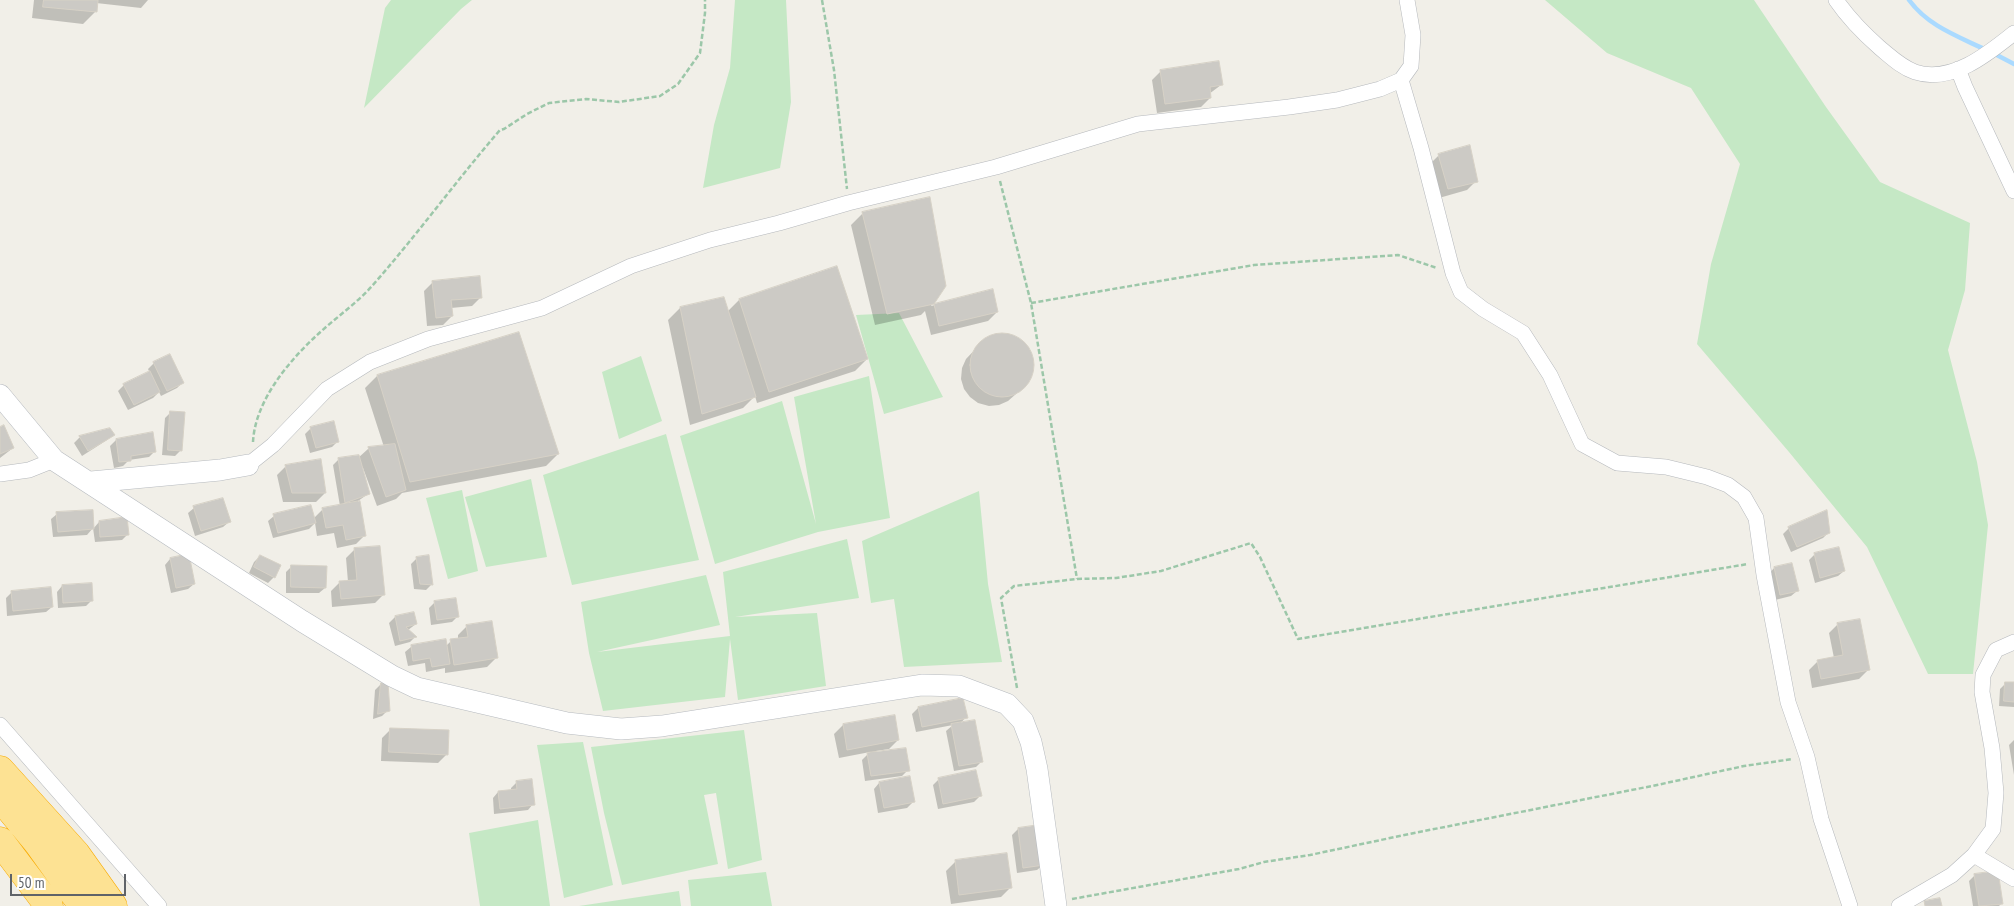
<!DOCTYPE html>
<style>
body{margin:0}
#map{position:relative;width:2014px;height:906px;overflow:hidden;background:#f1efe8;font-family:"PT Sans Narrow",sans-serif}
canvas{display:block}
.scale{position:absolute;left:10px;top:874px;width:116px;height:22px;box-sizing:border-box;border:2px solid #5f6368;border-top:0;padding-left:6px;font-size:15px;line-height:18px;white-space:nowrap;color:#5f6368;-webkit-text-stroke:4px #fff;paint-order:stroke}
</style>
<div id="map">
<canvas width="2014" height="906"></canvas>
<div class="scale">50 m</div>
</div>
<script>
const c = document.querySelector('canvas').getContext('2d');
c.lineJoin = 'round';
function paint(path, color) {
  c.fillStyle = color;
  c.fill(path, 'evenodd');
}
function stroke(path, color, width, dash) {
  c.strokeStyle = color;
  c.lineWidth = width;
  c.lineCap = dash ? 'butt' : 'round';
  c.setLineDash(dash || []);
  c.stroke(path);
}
paint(new Path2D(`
 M391,0h81l-11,9 -97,99 21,-100z
 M735,0h51l5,102 -11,66 -77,20 11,-63 16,-57z
 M1545,0h209l72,107 54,75 90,41 -5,67 -17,60 29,112 11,63 -15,149h-45l-61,-127 -78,-95 -92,-108 14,-80 29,-100 -49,-76 -84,-35z
 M899,313l44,84 -59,17 -28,-99z
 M641,356l21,65 -43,18 -17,-67z
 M869,376l21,142 -72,14 -103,32 -35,-128 102,-35 34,123 -22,-127z
 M666,434l33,126 -127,25 -29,-110z
 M531,479l16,78 -61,10 -21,-70z
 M462,490l16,81 -30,8 -22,-81z
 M979,491l9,93 14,78 -98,5 -10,-68 -23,4 -9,-62z
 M847,539l12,59 -124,19 82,-4 9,73 -88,14 -8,-61 -5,58 -122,14 -14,-58 -8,-51 125,-27 14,50 -123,27 133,-16 -7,-64z
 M744,730l18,130 -34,9 -12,-76 -12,2 14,69 -96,21 -18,-72 -13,-66z
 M583,742l30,143 -49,13 -27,-153z
 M538,820l12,86h-70l-11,-73z
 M766,872l6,34h-81l-3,-26z
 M679,891l2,15h-102z`), '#c5e8c5');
paint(new Path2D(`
 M34,0h114l-7,8 -45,-5 -1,9 -12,12 -51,-6z
 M1161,71l60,14 -12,9 1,4 -9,9 -44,6 -5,-33z
 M1439,155l37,26 -9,9 -28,8 -9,-34z
 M863,213l81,73 -13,20 61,-15 5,21 -9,9 -57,14 -6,-24 -4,4 -46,10 -24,-100z
 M433,282l48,15 -9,9 -21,2 1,8 -9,9 -16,1 -3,-35z
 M739,300l128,59 -12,12 -98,32 -2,-7 -12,12 -53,17 -22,-105 12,-12 47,4z
 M1001,335l10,1 9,5 7,7 4,8 1,10 -1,10 -5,8 -10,10 -8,7 -9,4 -10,1 -11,-3 -8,-6 -6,-8 -3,-10 1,-11 4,-9 17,-18 9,-5z
 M154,363l28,20 -5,5 -16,8 -2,-4 -6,6 -25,12 -10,-19 6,-6 26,-12 -2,-4z
 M377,376l181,78 -12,12 -144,27 -6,6 -19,7 -14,-38h-2l7,26 -10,7 7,34 -9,9 -19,4 -3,-15 -17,3 -2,-13 -6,6 -36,9 -5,-17 6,-5 39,3 10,-10 17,-3 -7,-41 6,-6 19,-1 10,-9 16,-2 -19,-59z
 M171,412l10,38 -6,6 -13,-1 3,-37z
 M0,428l13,20 -13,10z
 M311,428l27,13 -6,6 -22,6 -5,-19z
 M109,429l4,5 -6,6 -25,16 -8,-13 5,-5z
 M116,440l39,11 -6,6 -20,3 -6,6 -9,2 -4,-22z
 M320,461l5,32 -9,9h-33l-6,-27 9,-9z
 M194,508l35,14 -6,5 -28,9 -7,-23z
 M57,514l36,15 6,-7 29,12 -6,6 -27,2 -2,-14 -6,7 -34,2 -2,-18z
 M1789,528l40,4 -6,6 -32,14 -8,-18z
 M355,549l29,45 -9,9 -43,4 -1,-16 9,-9h8l-2,-24z
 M1815,554l29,17 -6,5 -23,7 -6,-23z
 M260,556l14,21 -6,6 -19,-10 5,-11z
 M417,558l15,26 -6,6 -12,-1 -3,-25z
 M170,559l24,25 -6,5 -17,4 -6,-28z
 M292,566l33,22 -6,5h-33v-21z
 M1774,568l23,23 -6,5 -16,4 -6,-26z
 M62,586l29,15 -5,5 -28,2 -1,-16z
 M12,592l40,15 -6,5 -39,4 -1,-18z
 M435,602l23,14 -6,6 -21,3 -2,-17z
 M395,617l21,7 -8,6 7,7 -5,5 -15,4 -6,-23z
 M1838,624l30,46 -9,9 -47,9 -3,-18 9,-9 16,-3 -5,-25z
 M467,626l29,32 -9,9 -42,6v-5l-19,4 -1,-9 -17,3 -3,-14 6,-5 34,-6 1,5 5,-5 7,-2v-4z
 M2006,683h8v24l-15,-1 1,-17z
 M381,684l7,26 -6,6 -9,3 2,-29z
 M962,699l4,18 -6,7 22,37 -6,6 -22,4 -8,-40 7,-6 -37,7 -4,-18 6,-6z
 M894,716l4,24 -9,9 -13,2 1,2 31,17 -6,6 -37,5 -3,-21 8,-8 -31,6 -5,-24 9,-9z
 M391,729l56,25 -9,9 -57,-2 1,-23z
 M2014,740v35l-5,-30z
 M939,779l41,17 -6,6 -36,7 -5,-24z
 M517,782l16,22 -5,6 -34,4 -1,-16 5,-6 13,-1v-3z
 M879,783l34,19 -6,6 -29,5 -4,-24z
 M1018,829l25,36 -6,5 -20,3 -5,-38z
 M955,862l55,26 -9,9 -50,7 -5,-33z
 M1975,875l26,29 -2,2h-26l-4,-25z`), '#0003');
stroke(new Path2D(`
 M1909,0c19,26 48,36 77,50
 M1993,53l21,11`), '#aadaff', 4.5);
const building = new Path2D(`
 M44,0h54l-1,12 -54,-5z
 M1219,61l4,24 -13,2 1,11 -46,6 -5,-34z
 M1470,145l8,37 -30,7 -10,-35z
 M930,197l16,89 -12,18 -47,10 -25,-102z
 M837,266l31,93 -99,33 -30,-93z
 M480,276l2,22 -31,2 2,16 -17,2 -4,-37z
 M993,289l5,23 -59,14 -5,-22z
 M724,297l32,100 -54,17 -22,-107z
 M519,332l40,122 -149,28 -33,-107z
 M970 365a32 32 0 1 1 64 0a32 32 0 1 1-64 0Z
 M170,354l14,29 -17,8 -14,-29z
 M150,371l10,21 -26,13 -11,-21z
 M170,411l15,1 -3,39 -14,-1z
 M334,421l5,21 -23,6 -6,-21z
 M4,425l10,23 -14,6v-27z
 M110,428l5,7 -27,16 -9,-15z
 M153,432l3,20 -25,4v5l-12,1 -3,-23z
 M395,444l11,46 -20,7 -18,-50z
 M359,455l11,39 -25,9 -7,-45z
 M321,459l5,34h-34l-7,-28z
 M223,498l8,24 -30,9 -8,-25z
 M360,501l6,35 -20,4 -3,-15 -17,3 -4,-20z
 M311,505l5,18 -38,10 -5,-19z
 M93,510l1,19 -36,3 -2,-20z
 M1827,510l3,23 -33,14 -9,-20z
 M127,517l2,18 -29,2 -1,-16z
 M380,546l5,49 -44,4 -2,-18 18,-1 -3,-32z
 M1839,547l6,24 -25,7 -6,-25z
 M189,554l6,30 -19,4 -6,-30z
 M260,555l21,10 -6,13 -21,-11z
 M429,555l4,30 -13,-1 -4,-27z
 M1792,563l7,28 -19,4 -6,-28z
 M291,565l36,1 -1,22 -35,-1z
 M92,583l1,18 -30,2 -1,-18z
 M51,587l2,20 -40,4 -2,-20z
 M456,598l3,19 -22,3 -3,-19z
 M414,612l3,12 -11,3 11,10 -17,4 -5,-25z
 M1860,619l10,51 -49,9 -4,-19 26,-5 -6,-32z
 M492,621l6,37 -44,7 -4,-26 18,-2 -2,-12z
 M446,639l4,25 -18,3 -2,-9 -17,3 -2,-16z
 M2005,682h9v20l-10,-1z
 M381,683h7l2,28 -12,3z
 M963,698l5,20 -46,9 -4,-20z
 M895,715l4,25 -52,10 -4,-26z
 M975,720l8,42 -24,4 -8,-42z
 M390,728l59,2 -1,25 -59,-3z
 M906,748l4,23 -39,5 -4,-23z
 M976,770l6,26 -39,8 -5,-26z
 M910,776l5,26 -31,6 -5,-26z
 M532,779l3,26 -35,4 -2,-18 19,-2 -1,-8z
 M1039,825l5,40 -21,3 -5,-40z
 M1007,853l5,35 -53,7 -4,-35z
 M1998,871l5,33 -24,2 -5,-32z
 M1940,898l2,8h-17l-1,-5z`);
paint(building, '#cccac5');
stroke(building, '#d6d1c6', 1);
const street = new Path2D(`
 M1836,0c13,19 27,33 44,48 11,9 21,19 35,24 36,12 73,-18 99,-39
 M1958,69l7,18 49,104
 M1401,80l20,68 32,125 8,19 22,17 40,24 27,42 32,69 35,19 49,4 41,10 21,8 16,12 12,21 8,57 24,127 19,55 14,62 29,87
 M248,465l25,-20 54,-56 43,-27 58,-23 114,-31 89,-42 79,-26 69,-17 69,-20 148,-36 142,-43 151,-17 48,-7 43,-11 21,-9 10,-14 2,-31 -6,-35
 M0,474l29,-4 25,-10
 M0,725l159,181
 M1974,855l40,24
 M1899,906l53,-31 22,-20 19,-26 3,-36 -4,-45 -10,-56 1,-17 13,-25 18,-8`);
const secondary = new Path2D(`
 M0,395l54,65 248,161 90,55 25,12 150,35 54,6 41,-3 260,-41 37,1 48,18 16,17 8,21 6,27 19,137
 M91,482l129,-12 28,-5`);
const highway = new Path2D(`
 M0,770l76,84 37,52
 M0,797l38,46 45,63
 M0,841l49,65`);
stroke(street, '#b5b8bc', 16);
stroke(secondary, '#b6babf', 22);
stroke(highway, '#f9ab00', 29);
stroke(new Path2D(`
 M822,0l12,70 13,119
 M1000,181l31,122 46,276
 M1031,303l223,-38 144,-10 39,13
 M253,442c2,-40 34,-79 63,-106 18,-17 40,-32 56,-50 45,-51 84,-105 128,-156l4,-1 23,-15 22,-11 37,-4 33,3 41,-6 18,-12 22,-31 5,-40v-13
 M1017,688l-16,-90 13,-12 63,-7 39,-1 45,-7 90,-28 9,14 38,82 450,-75
 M1072,899l167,-30 25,-7 46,-7 99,-21 248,-49 87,-19 49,-7`), '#9cc7a9', 2.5, [5, 2.5]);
stroke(street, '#fff', 15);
stroke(secondary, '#fff', 21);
stroke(highway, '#fde293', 28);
</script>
